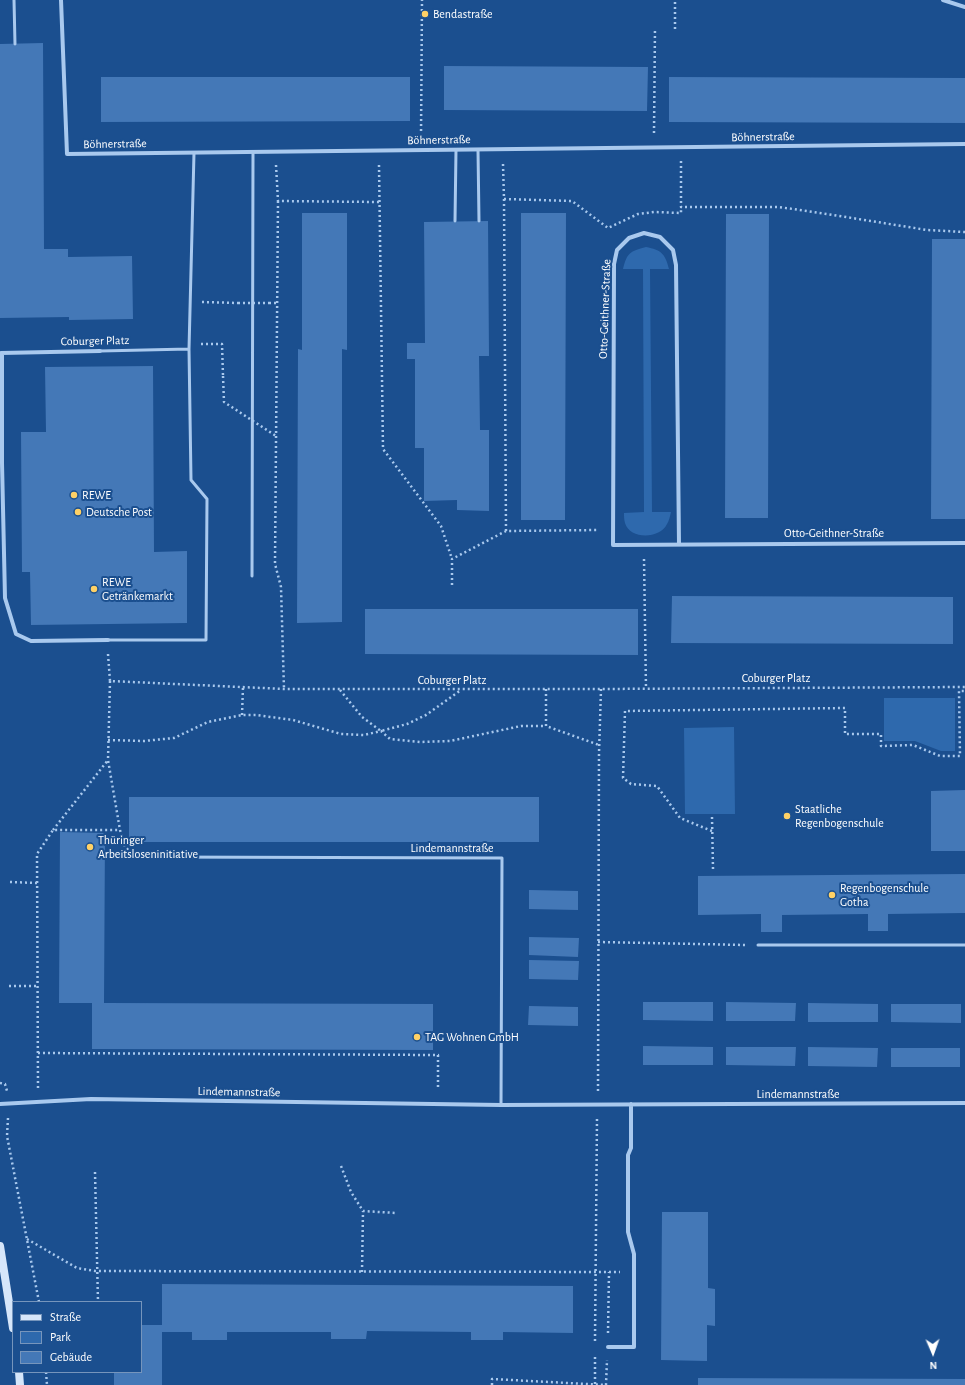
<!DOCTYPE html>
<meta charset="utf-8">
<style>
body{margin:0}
#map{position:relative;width:965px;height:1385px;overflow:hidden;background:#1b4f8f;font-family:"Alegreya Sans",sans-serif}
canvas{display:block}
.legend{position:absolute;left:12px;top:1301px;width:130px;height:72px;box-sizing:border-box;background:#1b4f8f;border:1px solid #7695bc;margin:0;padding:5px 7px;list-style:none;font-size:12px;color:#fff}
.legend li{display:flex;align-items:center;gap:8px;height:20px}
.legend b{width:20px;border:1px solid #7695bc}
.north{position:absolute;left:913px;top:1333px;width:40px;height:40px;-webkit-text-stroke:3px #1b4f8f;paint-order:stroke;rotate:178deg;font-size:11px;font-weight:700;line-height:16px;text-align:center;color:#fff}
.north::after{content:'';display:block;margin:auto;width:14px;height:18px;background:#fff;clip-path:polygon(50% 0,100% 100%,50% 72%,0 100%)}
</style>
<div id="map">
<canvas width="965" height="1385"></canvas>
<ul class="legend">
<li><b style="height:5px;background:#d6e6fa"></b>Straße</li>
<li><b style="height:11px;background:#2e69ad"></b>Park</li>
<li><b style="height:11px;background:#4478b7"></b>Gebäude</li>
</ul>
<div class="north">N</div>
</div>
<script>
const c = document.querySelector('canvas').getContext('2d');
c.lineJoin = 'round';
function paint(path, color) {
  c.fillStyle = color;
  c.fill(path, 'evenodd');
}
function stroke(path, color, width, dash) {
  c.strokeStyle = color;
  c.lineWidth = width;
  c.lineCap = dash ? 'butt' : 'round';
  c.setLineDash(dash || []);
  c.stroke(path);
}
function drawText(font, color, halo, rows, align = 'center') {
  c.font = font + ' "Alegreya Sans",sans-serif';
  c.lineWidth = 4;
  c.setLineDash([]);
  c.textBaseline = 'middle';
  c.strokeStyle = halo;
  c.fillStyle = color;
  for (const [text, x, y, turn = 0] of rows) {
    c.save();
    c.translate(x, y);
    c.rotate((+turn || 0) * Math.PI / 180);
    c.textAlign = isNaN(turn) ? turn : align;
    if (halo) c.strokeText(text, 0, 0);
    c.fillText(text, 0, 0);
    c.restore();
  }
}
paint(new Path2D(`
 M646,247c15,3 19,6 23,22h-19l2,243h19c-1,4 -2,9 -4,12 -7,15 -37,16 -42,-1 -1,-3 -1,-7 -1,-10l20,-1 -1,-243h-20c4,-16 7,-18 23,-22z
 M884,698h71v53h-14l-26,-10h-31z
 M734,727l1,87h-50l-1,-86z`), '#2e69ad');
paint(new Path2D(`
 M43,43l1,206h24v8l64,-1 1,63 -64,1v-3l-69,1v-274z
 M444,66l204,1 -1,44 -203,-1z
 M101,77h309v44l-309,1z
 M669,77l296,1v45l-296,-1z
 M302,213h45v137l-5,-1v273l-45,1 1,-274 4,1z
 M521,213h45l-1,307h-44z
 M726,214h43l-1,304h-43z
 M488,221l1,135h-10l1,74h9v81l-32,-1v-10l-33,1v-53h-9v-89h-8v-16h18l-1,-121z
 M932,239h33v280h-34z
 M153,366l1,186 33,-1v72l-156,2 -1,-53h-8l-1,-140h25l-1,-65z
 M672,596l281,1v47l-282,-1z
 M365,609h273v46l-273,-1z
 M965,790v61h-34v-60z
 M129,797h410v45h-410z
 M60,832l45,1 -1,170 329,1v46l-341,-1v-46h-33z
 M965,874v39l-77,1v17h-20v-17l-86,1v17h-21v-18l-63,1v-39z
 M529,890l49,1v19l-49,-1z
 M529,937l50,1 -1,19 -49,-2z
 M529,960l50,1 -1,19 -49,-1z
 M643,1002h70v19l-70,-1z
 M726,1002l70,1 -1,18h-69z
 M808,1003l70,1v18h-70z
 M891,1004h70v19l-70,-1z
 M529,1006l49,1v19l-50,-1z
 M643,1046l70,1v18h-70z
 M726,1047h70l-1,19 -69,-1z
 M808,1047l70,1 -1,19 -69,-1z
 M891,1048h69v19h-69z
 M662,1212h46v76l7,1v37l-8,-1v36l-46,-1z
 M162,1284l411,2v47l-70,-1v8h-32v-8l-104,-1 -1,8h-35v-7h-104v8h-35v-8h-30v53h-48v-13h27v-47h21z
 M698,1378l267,1v6h-267z`), '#4478b7');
stroke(new Path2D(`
 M675,29v-29
 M654,133l1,-105
 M421,136l1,-136
 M681,161v46h98l48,7 100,16 38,2
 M503,164l1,35 68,2 36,27 30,-14 16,-2 27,1v-6
 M276,165l2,36 101,1
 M379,165l4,284 58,77 11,33
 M504,199l2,332
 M278,201l-3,363 6,23 3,102
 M202,302l36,1
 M269,303h8
 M201,344h21l1,32
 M644,559l2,130
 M452,585v-26l54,-28 93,-1
 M108,654l2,27 174,8h317l364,-2
 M110,681l-2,79 12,70 5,17 10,9h8
 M546,689v37l53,19
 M340,690l22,27 19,14 26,-7 19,-9 35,-25
 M242,715l1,-28
 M108,740l36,1 30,-3 34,-16 34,-7h14l37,5 48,14 23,1 17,-4 9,8 30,3 30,-1 71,-15h25
 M712,817l1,52
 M53,830l55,-70
 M712,831l-32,-13 -23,-32 -26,-2 -8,-6 2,-67 220,-3v26h36v12l32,-1 27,11h20l-1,-65h6
 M10,882l27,1
 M598,942l148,3
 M9,986h29
 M38,1053l400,2v35
 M0,1083l5,1 2,7
 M38,1088l-1,-234 16,-24h67
 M598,1091l1,-338 2,-64
 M8,1118l-1,18 32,166
 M341,1166l10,26 12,19 33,2
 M95,1172l3,130
 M27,1239l50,29 18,3 525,1
 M362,1272l1,-61
 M608,1333l1,-61
 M595,1341l2,-223
 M46,1372l1,13
 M595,1384v-30
 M492,1385v-6l114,6 1,-25`), '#a9c9ee', 2.5, [2, 3]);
stroke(new Path2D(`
 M14,0l1,44
 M478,150l1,71
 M455,221l1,-71
 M100,351l89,-2
 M252,576l1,-424
 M108,640h98l1,-141 -16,-19 -2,-131 5,-196
 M156,857l346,1 -1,247
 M758,945h207`), '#a9c9ee', 3);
stroke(new Path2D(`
 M61,0l6,154 898,-10
 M943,0l22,7
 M1,353l99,-2
 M2,353v110l3,135 11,36 15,7 77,-1
 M679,544l-3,-279 -3,-15 -13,-13 -16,-4 -15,5 -12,12 -3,14 -1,281 352,-2
 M0,1104l91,-5 410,6 464,-2
 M608,1347h26v-93l-6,-22v-77l3,-7v-44`), '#a9c9ee', 4);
stroke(new Path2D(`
 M0,1246l13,82
 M19,1372l1,13`), '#d6e6fa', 8);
stroke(new Path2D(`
 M238,303h31
 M223,376l1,26 52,34`), '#a9c9ee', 2.5, [2, 3]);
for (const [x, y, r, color] of [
 [425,14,4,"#ffd166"],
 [74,495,4,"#ffd166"],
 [78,512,4,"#ffd166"],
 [94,589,4,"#ffd166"],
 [787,816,4,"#ffd166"],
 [90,847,4,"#ffd166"],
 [832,895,4,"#ffd166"],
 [417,1037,4,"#ffd166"]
]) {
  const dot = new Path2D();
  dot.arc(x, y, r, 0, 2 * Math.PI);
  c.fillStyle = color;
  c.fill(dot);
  stroke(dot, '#1b4f8f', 1.5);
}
drawText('12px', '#fff', '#1b4f8f', [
 ["Bendastraße",433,14],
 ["REWE",82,495],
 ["Deutsche Post",86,512],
 ["REWE",102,582],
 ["Getränkemarkt",102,596],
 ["Staatliche",795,809],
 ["Regenbogenschule",795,823],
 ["Thüringer",98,840],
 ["Arbeitsloseninitiative",98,854],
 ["Regenbogenschule",840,888],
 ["Gotha",840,902],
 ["TAG Wohnen GmbH",425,1037]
], 'left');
drawText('12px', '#fff', '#1b4f8f', [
 ["Böhnerstraße",763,137,-1],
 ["Böhnerstraße",439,140,-1],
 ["Böhnerstraße",115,144,-1],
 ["Otto-Geithner-Straße",605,309,-88],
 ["Coburger Platz",95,341,-1],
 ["Otto-Geithner-Straße",834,533],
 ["Coburger Platz",776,678],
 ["Coburger Platz",452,680],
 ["Lindemannstraße",452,848],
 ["Lindemannstraße",239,1092,1],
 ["Lindemannstraße",798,1094]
]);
</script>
